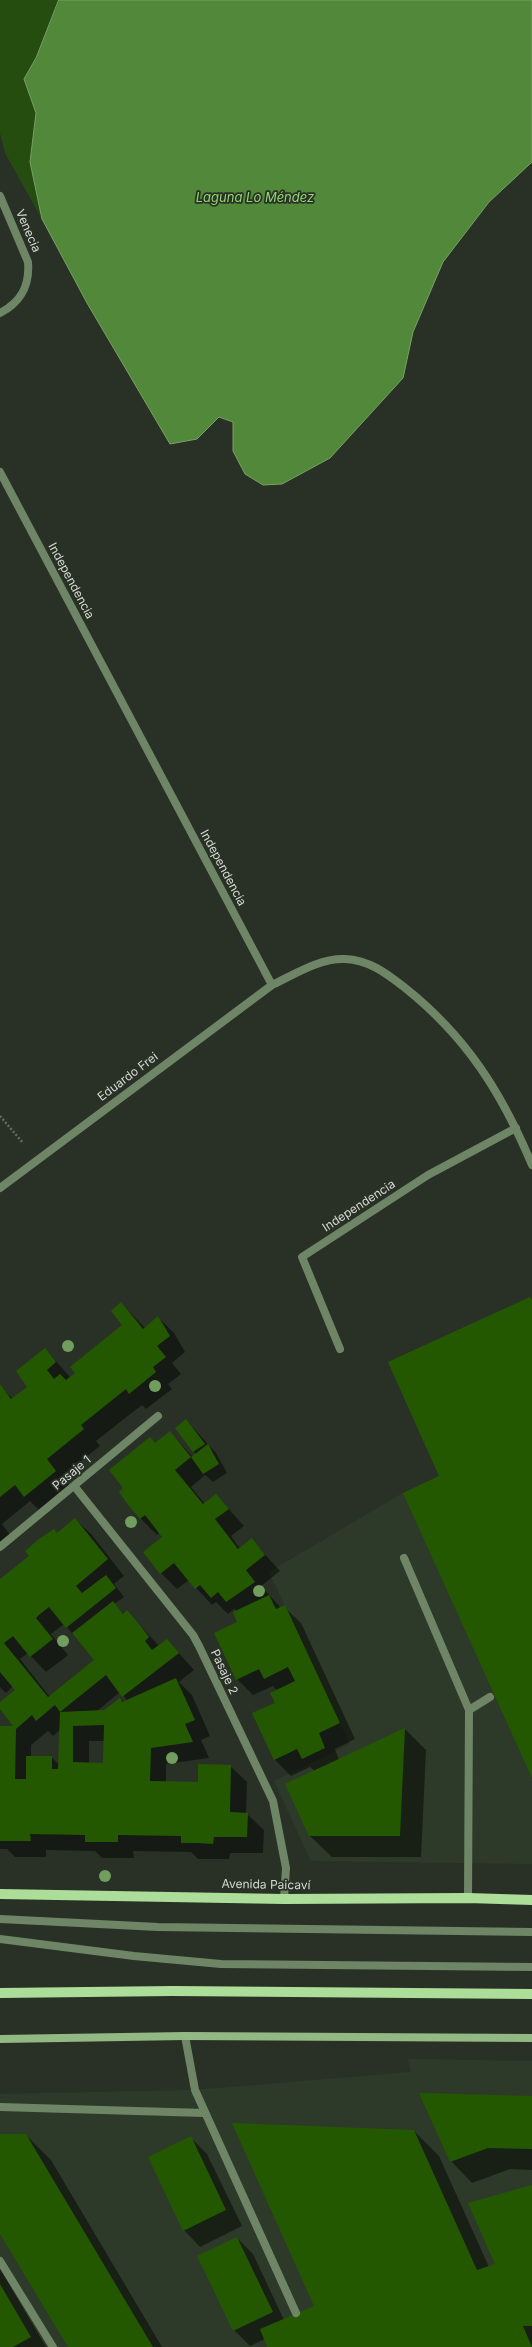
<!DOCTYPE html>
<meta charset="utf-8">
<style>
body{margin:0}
canvas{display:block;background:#293126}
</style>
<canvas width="532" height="2347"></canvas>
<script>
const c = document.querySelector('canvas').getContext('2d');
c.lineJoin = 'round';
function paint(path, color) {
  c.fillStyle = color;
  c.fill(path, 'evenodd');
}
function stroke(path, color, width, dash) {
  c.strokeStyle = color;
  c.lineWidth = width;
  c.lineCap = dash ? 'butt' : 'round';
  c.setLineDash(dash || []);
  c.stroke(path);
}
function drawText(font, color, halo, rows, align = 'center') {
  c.font = font + ' Inter,sans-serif';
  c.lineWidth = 3.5;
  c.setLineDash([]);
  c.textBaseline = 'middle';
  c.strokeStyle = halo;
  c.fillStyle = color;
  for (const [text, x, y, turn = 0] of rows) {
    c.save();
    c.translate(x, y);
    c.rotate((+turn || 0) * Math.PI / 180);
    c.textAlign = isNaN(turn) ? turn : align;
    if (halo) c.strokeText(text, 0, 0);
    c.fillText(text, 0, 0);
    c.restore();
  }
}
paint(new Path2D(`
 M530,1297l2,4v563l-221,-3 -37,-80 76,-37 -81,-172 134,-79 36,-17 -51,-114z
 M408,2059l124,2v286h-532v-253l195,-4 216,-18z`), '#2e3a29');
paint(new Path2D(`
 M0,0h59l-23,58 -12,21 12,34 -6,49 12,57 -37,-66 -5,-20z`), '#264d10');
const water = new Path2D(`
 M59,0h473v162l-43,40 -46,60 -30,70 -10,46 -73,80 -48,26 -19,1 -18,-11 -12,-23v-29l-14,-5 -22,22 -27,5 -83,-141 -45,-84 -12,-57 6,-49 -12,-34 12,-21z`);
paint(water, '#528839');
stroke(water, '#79a067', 1);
paint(new Path2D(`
 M121,1303l24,25 13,-11 16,16 11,19 -13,11 9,11 -13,10 4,5 -26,20 -4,-4 -13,10 -33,26 4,5 -38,30 10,12 -31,24 -11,-11 -28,23 9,12 -11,9v-159l13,13 16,-12 16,-38 26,29 52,-53z
 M186,1420l30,33 11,20 -14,9 -8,-7 -14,12 14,17 11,-9 28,31 -13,10 9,13 12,-9 28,31 -19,15 20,22 3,-1 17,16 54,116 -20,10 4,11 66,-31 21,21 -5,107h-89l-22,-21 5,-65 -5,-4 -19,9 -16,-16 2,-69 -4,-5 -20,9 -16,-16v-68l-3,-2 -6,5 -12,-12 -4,3 -23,-25 -12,9 -16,-16 3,-36 -4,-5 -3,3 -17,-17 15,-74 15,-12 23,25 3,-3 -20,-26z
 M75,1519l17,16 32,41 -10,8 10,13 -10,7 10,10 3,-3 32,35 8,-6 27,30 -15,12 13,13 18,41 -9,4 8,18 -43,6v19h33l31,-17 17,16 -1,31 18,17 -1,23h-33l-1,6h-31l-7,-7 -58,-1 1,7h-32l-7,-7 -49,-1v7h-31l-8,-8h-7v-122h15l-15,-20v-4l16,-13 -3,-4 -7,7 -6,-6v-107zM64,1624l31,36 -45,37 -30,-38 8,-6 18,19 22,-17 -17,-21zM120,1692l7,8 -4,2 -3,-3 -16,12h-7zM60,1730v35l-9,-8h-20v-12l17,-14 5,5zM89,1741h15v23h-15z
 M532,2097v73l-22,-1 -38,14 -21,-22z
 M414,2131l25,25 50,111 8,-3 35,-78v161h-263l-4,-8 -15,7 -16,-16 3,-92 16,16 31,66 31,-14z
 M0,2135h26l25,25 111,187h-93l-69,-115z
 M191,2138l16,16 35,72 -42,21 -16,-17z
 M0,2269l46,78h-46z`), '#0007');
paint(new Path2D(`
 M530,1297l2,3v478l-129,-285 36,-17 -51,-114z
 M121,1302l22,27 15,-13 12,20 -13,10 9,11 -13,10 3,5 -27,22 -3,-5 -45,36 3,4 -37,30 9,12 -32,26 -9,-12 -15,12v-113l11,15 16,-12 -11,-16 29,-23 11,14 -9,8 7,9 6,-5 6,6 9,-7 -5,-6 52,-42 -11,-14z
 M186,1419l19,25 -12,8 -18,-24z
 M170,1431l21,26 -16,13 28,34 13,-10 13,15 -14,10 23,30 14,-11 13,17 -19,15 9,12 -29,20 -8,-10 -7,6 -11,-13 -5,4 -21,-26 -14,11 -17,-22 19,-15 -17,-22 -5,4 -11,-13 -10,-14 4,-4 -14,-18 41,-33 5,6z
 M208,1444l11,20 -16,10 -12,-17z
 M75,1518l33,41 -32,27 6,7 24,-18 10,13 -50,40 -17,-21 -9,7 -4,4 17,21 -23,18 -17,-21 -9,7 44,54 46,-37 -22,-27 41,-32 10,13 4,-4 12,14 10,13 -4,4 7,9 15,-11 12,14 -57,44 -16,-22 -46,37 -5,-7 -19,16 -4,-6 -16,14 -1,50h11v-23h26v13h6l2,-57 44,-2 16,-12 2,4 54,-24 19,42 -10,4 8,18 -42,6 -1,33 48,1v-18l33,1 -1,47 18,1 -1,24h-33l-1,7 -16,-1h-16v-7l-63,-1v7h-33v-7l-55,-1 1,7h-31v-115h13l-13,-17v-7l15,-12 -15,-18v-93l29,-23 -4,-5 14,-12 15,-10 3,4zM104,1725l-1,38 -30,-1v-36z
 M269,1595l7,14 9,-4 55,118 -21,10 6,15 -23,11 -5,-10 -23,11 -22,-47 23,-10 -5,-10 25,-12 -7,-14 -24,12 -5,-10 -23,11 -22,-47 23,-11 -4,-10z
 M405,1728l-5,108h-91l-24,-52z
 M419,2093l113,3v53l-44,-1 -38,14z
 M232,2123l182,7 63,140 18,-6 -27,-61 64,-18v141h-9l9,21h-265l-7,-18 54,-23z
 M0,2134h26l127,213h-85l-68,-113z
 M191,2136l35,74 -43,21 -35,-74z
 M237,2237l36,75 -40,19 -36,-75z
 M0,2284l31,53 -18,10h-13z`), '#245800');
stroke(new Path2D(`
 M0,1116l23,27`), '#646b61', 2.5, [2, 2]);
stroke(new Path2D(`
 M404,1558l65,152 -1,188
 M469,1710l21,-13
 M0,1919l158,8 374,5
 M0,1939l134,17 87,8 311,3
 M185,2036l10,54 101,223
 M0,2107l204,6
 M0,2261l53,86`), '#6e8665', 8);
stroke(new Path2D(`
 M0,196l28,66c2,24 -7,40 -28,51
 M0,472l272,513
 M0,1188l272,-203c23,-11 48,-27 73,-26 24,1 41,14 59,28 62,49 98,106 128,178
 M340,1349l-38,-92 126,-82 88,-47
 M75,1487l118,148 6,11 74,155 13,67 -2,31
 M0,1547l158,-131`), '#6e8665', 8);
stroke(new Path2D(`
 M0,2039l185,-3 347,2`), '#92b883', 8);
stroke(new Path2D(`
 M0,1894l284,5 184,-1 64,2
 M0,1993l173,-2 359,3`), '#adde99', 10);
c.fillStyle = '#719d5f';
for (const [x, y] of [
 [68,1346],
 [155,1386],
 [131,1522],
 [259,1591],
 [63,1641],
 [172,1758],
 [105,1876]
]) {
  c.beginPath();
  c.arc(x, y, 6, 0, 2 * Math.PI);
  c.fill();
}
drawText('12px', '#d4d9d2', '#293126', [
 ["Venecia",28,231,67],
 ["Independencia",71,581,62],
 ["Independencia",223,868,62],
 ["Eduardo Frei",128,1077,-37],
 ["Independencia",359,1206,-33],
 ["Pasaje 1",72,1473,-40],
 ["Pasaje 2",224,1672,65],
 ["Avenida Paicaví",266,1885,1]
]);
drawText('italic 13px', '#90d770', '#293126', [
 ["Laguna Lo Méndez",255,198]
]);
</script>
